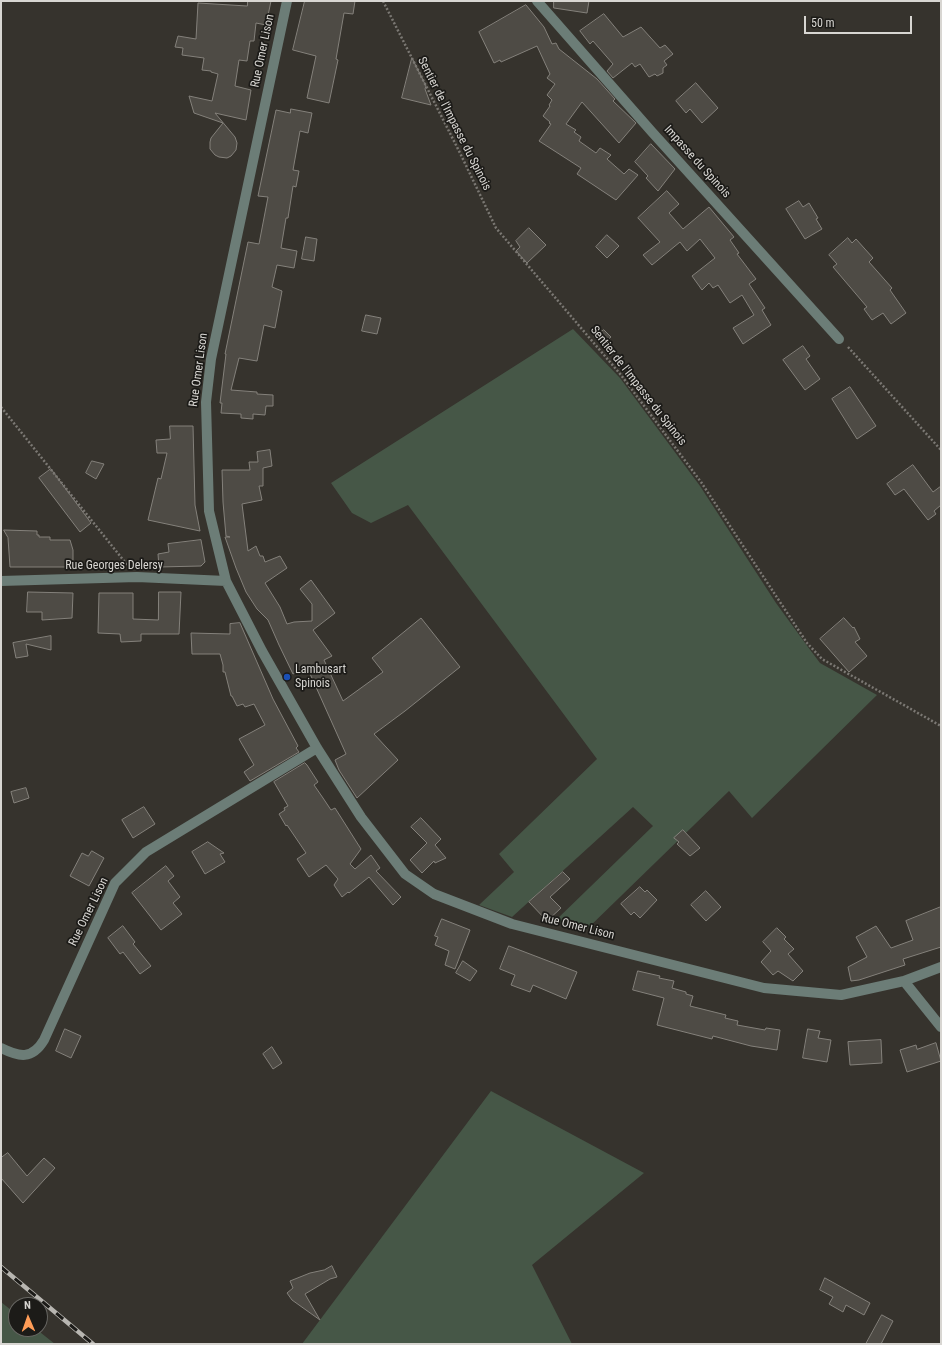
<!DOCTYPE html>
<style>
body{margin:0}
#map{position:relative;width:942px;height:1345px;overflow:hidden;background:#36332d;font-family:"Roboto Condensed",sans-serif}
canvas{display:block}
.frame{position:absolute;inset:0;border:2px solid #d8d6d2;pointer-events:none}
.north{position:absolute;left:8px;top:1297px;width:40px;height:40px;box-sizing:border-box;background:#1c1b18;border:1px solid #676662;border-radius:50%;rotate:358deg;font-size:11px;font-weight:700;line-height:16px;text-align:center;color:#d8d6d2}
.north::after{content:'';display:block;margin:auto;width:14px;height:18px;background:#fe9c57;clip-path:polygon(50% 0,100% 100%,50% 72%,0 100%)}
.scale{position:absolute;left:804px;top:16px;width:108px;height:18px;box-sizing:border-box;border:2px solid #d8d6d2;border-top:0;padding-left:5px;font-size:12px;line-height:14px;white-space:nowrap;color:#d8d6d2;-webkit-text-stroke:3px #1c1b18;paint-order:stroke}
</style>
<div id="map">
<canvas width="942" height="1345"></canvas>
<div class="frame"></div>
<div class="north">N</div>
<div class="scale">50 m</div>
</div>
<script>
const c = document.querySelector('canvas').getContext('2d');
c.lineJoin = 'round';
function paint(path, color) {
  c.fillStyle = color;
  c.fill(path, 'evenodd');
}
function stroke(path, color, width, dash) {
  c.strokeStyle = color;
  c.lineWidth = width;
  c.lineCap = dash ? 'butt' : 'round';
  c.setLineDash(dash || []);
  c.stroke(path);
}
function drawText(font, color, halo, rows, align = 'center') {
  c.font = font + ' "Roboto Condensed",sans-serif';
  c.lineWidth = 3.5;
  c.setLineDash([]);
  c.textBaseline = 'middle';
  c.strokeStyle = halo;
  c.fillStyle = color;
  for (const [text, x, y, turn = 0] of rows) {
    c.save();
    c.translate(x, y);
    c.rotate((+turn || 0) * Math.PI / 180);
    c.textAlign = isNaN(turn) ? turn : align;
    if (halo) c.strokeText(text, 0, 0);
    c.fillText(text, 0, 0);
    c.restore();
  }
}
paint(new Path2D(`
 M573,329l47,49 80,108 76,117 32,44 12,16 57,32 -125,123 -23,-27 -144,140 -30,-10 98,-95 -20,-19 -121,110 -33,-12 35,-33 -15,-18 98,-95 -189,-254 -37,18 -19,-10 -21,-30z
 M491,1091l153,82 -112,92 40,79h-270z
 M1,1302l15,12v15h20l19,15h-54z`), '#465747');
const building = new Path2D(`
 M248,1h23l-5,24 -10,-2 -2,18h-4l-3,20 -8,-1 -4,26 16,4 -5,30 -31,-7 20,24 2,6 -1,7 -5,6 -4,2 -8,-1 -4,-2 -5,-6v-7l1,-4 12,-15 -29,-10 -5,-17 23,5 6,-27 -7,-2v-1l-9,-1 2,-12 -22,-3 1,-7 -8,-1 3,-11 18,3 2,-36 49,3z
 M305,1h50l-2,13 -9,-1 -8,46 2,1 -9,43 -22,-5 9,-42 -23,-6z
 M554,1h35l-2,12 -33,-5z
 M526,5l18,22 8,17 4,-1 3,6 38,30 18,20 -2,2 23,22 -17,20 -37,-41 -16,22 10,6 -2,2 7,5 -2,4 17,12 4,-5 11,7 -4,4 17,15 5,-5 9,6 -22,25 -39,-26 4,-6 -42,-27 12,-17 -2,-1 1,-1 -7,-6 7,-10 -1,-1 3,-5 -5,-5 8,-11 -8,-6 3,-4 -13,-28 -36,16 -1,-2 -6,3 -15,-31z
 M604,14l19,23 18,-10 19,21 5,-3 8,9 -9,7 3,4 -4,3v5l-6,3 -2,-2 -6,3 -9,-13 -5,3 -3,-4 -19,15 -6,-7 6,-7 -20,-23 -3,3 -10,-13z
 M412,58l14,28 -1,3 6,16 -29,-7z
 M696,83l22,25 -16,15 -12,-14 -4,4 -10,-12z
 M291,109l21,4 -4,20 -8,-2 -7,39 6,1 -3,16 -3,-1 -5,32h-2l-5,30 16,3 -3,17 -17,-3 -5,22 10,4 -7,37 -11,-3 -7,36 -18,-3 -8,32 26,2v2l16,1v11h-7l-1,9 -12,-1v5l-12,-1v-4l-20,-1 1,-10h-2l6,-49h-1l23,-112 11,2 9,-47 -10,-1 18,-86 14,3z
 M651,144l24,25 -17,22 -12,-13 2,-2 -13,-14z
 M667,191l12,13 -10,9 14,16 26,-22 25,30 -4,3 9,13 -2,1 19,25 -7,5 16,24 -3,2 9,15 -28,19 -10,-16 21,-13 -12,-20 -12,8 -12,-18 -5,3 -4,-5 -7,7 -10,-14 23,-18 -15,-19 -13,12 -7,-9 -28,23 -9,-10 17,-13 -22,-24z
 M799,201l4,6 6,-4 9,15 -2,1 6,10 -17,10 -19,-30z
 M529,228l17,17 -19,18 -11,-12 4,-4 -4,-6z
 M607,235l12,11 -12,12 -11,-11z
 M306,237l11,2 -3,22 -12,-2z
 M848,238l4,5 4,-4 17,19 -4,4 23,26 -2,2 16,23 -15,11 -8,-11 -11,7 -8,-11 3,-2 -34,-40 4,-3 -8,-9z
 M366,315l15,3 -4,16 -15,-3z
 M604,330l7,7 -9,8 -8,-8z
 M803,346l7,10 -4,3 14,20 -15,11 -22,-30z
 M850,387l26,39 -19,13 -25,-40z
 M170,426h23l2,79 5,26 -52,-11 10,-42 3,1 6,-26h-10l-1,-13 14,-1z
 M270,450l2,16 -9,2v18h-4l3,14 -20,4 6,47 8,-5 4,10h3l2,6 15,-6 7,12 -22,15 15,24 7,17 7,-2 18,-1v-17l-12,-15 11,-9 24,33 -22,17 19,26 -8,4 19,41 40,-29 -11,-14 49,-40 39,49 -55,44 -31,23 24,26 -41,38 -18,-28 -4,-10 11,-6 -39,-87 -14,7 -14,-29 -11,-25 -11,-11 -11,-17 -10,-24 -11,-31h5l-4,-1 -3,-34 -1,-32h28l-1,-8h9l-1,-10z
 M92,461l12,3 -8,15 -10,-6z
 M913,465l20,27 8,-6v19l-7,6 2,3 -8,6 -24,-31 -9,6 -8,-11z
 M51,469l40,54 -11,9 -41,-54z
 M4,530l33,1v4h2v2h11v3h20l3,10v17h-63l-2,-29z
 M201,540l4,22 -4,4 -42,1 -1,-13 11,-2 -1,-8z
 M28,592l45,1 -1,25 -30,2v-8h-15z
 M159,592h22l-2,42h-38v7l-20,1 -1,-8 -22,-1 1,-40h34v26l25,1z
 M844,618l9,10 1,-1 6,12 -5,3 12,14 -18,16 -29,-33z
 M240,623l33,76 25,47 -2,2 3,4 -49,29 -6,-9 10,-7 -15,-26 26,-14 -11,-21 -9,3 -2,-3 -6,2 -5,-10h-1l-6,-24h-2v-7l-3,-11h-28l-1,-21 39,1v-10z
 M51,636v14l-25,-6 2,12 -12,2 -3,-15z
 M305,763l2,2 11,17 -4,3 9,13 8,12 4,-2 26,41 -11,15 5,5 16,-14 9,13 -4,3 25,26 -8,8 -24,-28 -20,16 -1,-1 -6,5 -8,-12 4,-6 -12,-14 -17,12 -12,-18 9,-6 -19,-28 -1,1 -7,-12 6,-4 -1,-2 4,-2 -14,-24z
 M26,788l3,10 -15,5 -3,-11z
 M144,807l11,17 -22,14 -11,-18z
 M421,818l20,21 -6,6 11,13 -11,5 -1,-2 -12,12 -12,-13 17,-17 -16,-16z
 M683,830l17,18 -10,8 -13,-12 2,-2 -5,-4z
 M208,842l16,11 -4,1 5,8 -20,12 -13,-22z
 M92,851l12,7 -15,28 -19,-10 12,-23 6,3z
 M166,866l8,10 -6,5 12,16 -7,6 9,11 -21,16 -29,-37z
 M563,872l7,7 -20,18 11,11 -14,13 -18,-19z
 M640,887l5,5 2,-2 10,10 -17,18 -6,-6 -3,3 -10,-11z
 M706,891l15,16 -15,14 -15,-16z
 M941,907v40l-38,12 2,6 -46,15 -8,1 -3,-14 19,-10 -11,-20 20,-11 15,22 22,-8 -7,-19z
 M442,919l28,11 -15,39 -10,-4 4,-14 -14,-6 3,-8 -3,-1z
 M123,926l12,16 -2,2 18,22 -11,8 -17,-22 -3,2 -12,-16z
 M777,928l9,9 -2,2 10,10 -6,5 15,17 -10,10 -15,-10 -5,4 -12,-13 10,-11 -8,-9z
 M509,946l68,26 -11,27 -33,-14 -3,7 -19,-7 4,-10 -15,-6z
 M463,961l14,10 -7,10 -14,-8z
 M638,971l22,5 -1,2 15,3 -2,7 14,4v2l7,2 -3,10 36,9 -1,3 13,3 -1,4 28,5 1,-2 14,2 -3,20 -26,-4 -38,-10 -1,3 -55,-14 7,-27 -31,-8z
 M65,1029l16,7 -10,22 -15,-7z
 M808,1029l12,2 -2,7 13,2 -4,22 -24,-4z
 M881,1040l1,23 -32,2 -2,-23z
 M936,1043l5,18 -34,11 -7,-22 16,-5 1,4z
 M272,1047l10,16 -9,6 -10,-15z
 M8,1153l19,23 17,-18 11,10 -32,35 -22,-25v-20z
 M332,1266l5,11 -7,2 -25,15 15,26 -28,-20 -5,-7 6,-5 -3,-7 20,-8 14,-3z
 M825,1278l45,25 -6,12 -18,-10 -3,7 -14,-8 4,-7 -13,-7z
 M882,1315l11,6 -12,23h-15z`);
paint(building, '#4e4b45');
stroke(building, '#84817b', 1);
stroke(new Path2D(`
 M383,1l77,152 36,75 125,147 80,107 106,161 15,16 119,67
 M848,347l93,103
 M1,407l127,159`), '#7b7873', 2.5, [2, 2]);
stroke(new Path2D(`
 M287,1l-76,358 -5,43 3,109 17,70 36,70 55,97 44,69 44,57 29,20 78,30 252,64 77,7 63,-14 37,-14
 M537,1l115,131 187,207
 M1,581l136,-4 89,4
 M904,981l37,46
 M1,1048c18,9 31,12 43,-8l71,-157 31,-31 171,-104`), '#6c7d77', 10);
const rail = new Path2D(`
 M1,1267l92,77`);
stroke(rail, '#b8b6b1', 4.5);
stroke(rail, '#1c1b18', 3, [9]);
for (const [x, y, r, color] of [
 [287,677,4,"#1a4fb4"]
]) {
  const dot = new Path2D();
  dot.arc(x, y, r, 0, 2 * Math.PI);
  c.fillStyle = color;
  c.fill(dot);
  stroke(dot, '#1c1b18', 1.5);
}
drawText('12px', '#d8d6d2', '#1c1b18', [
 ["Rue Omer Lison",263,51,-78],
 ["Sentier de l'Impasse du Spinois",454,124,63],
 ["Impasse du Spinois",697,162,48],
 ["Rue Omer Lison",199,370,-82],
 ["Sentier de l'Impasse du Spinois",638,386,52],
 ["Rue Georges Delersy",114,566],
 ["Rue Omer Lison",89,912,-64],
 ["Rue Omer Lison",578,927,14]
]);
drawText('12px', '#d8d6d2', '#1c1b18', [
 ["Lambusart",295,670],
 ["Spinois",295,684]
], 'left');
</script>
